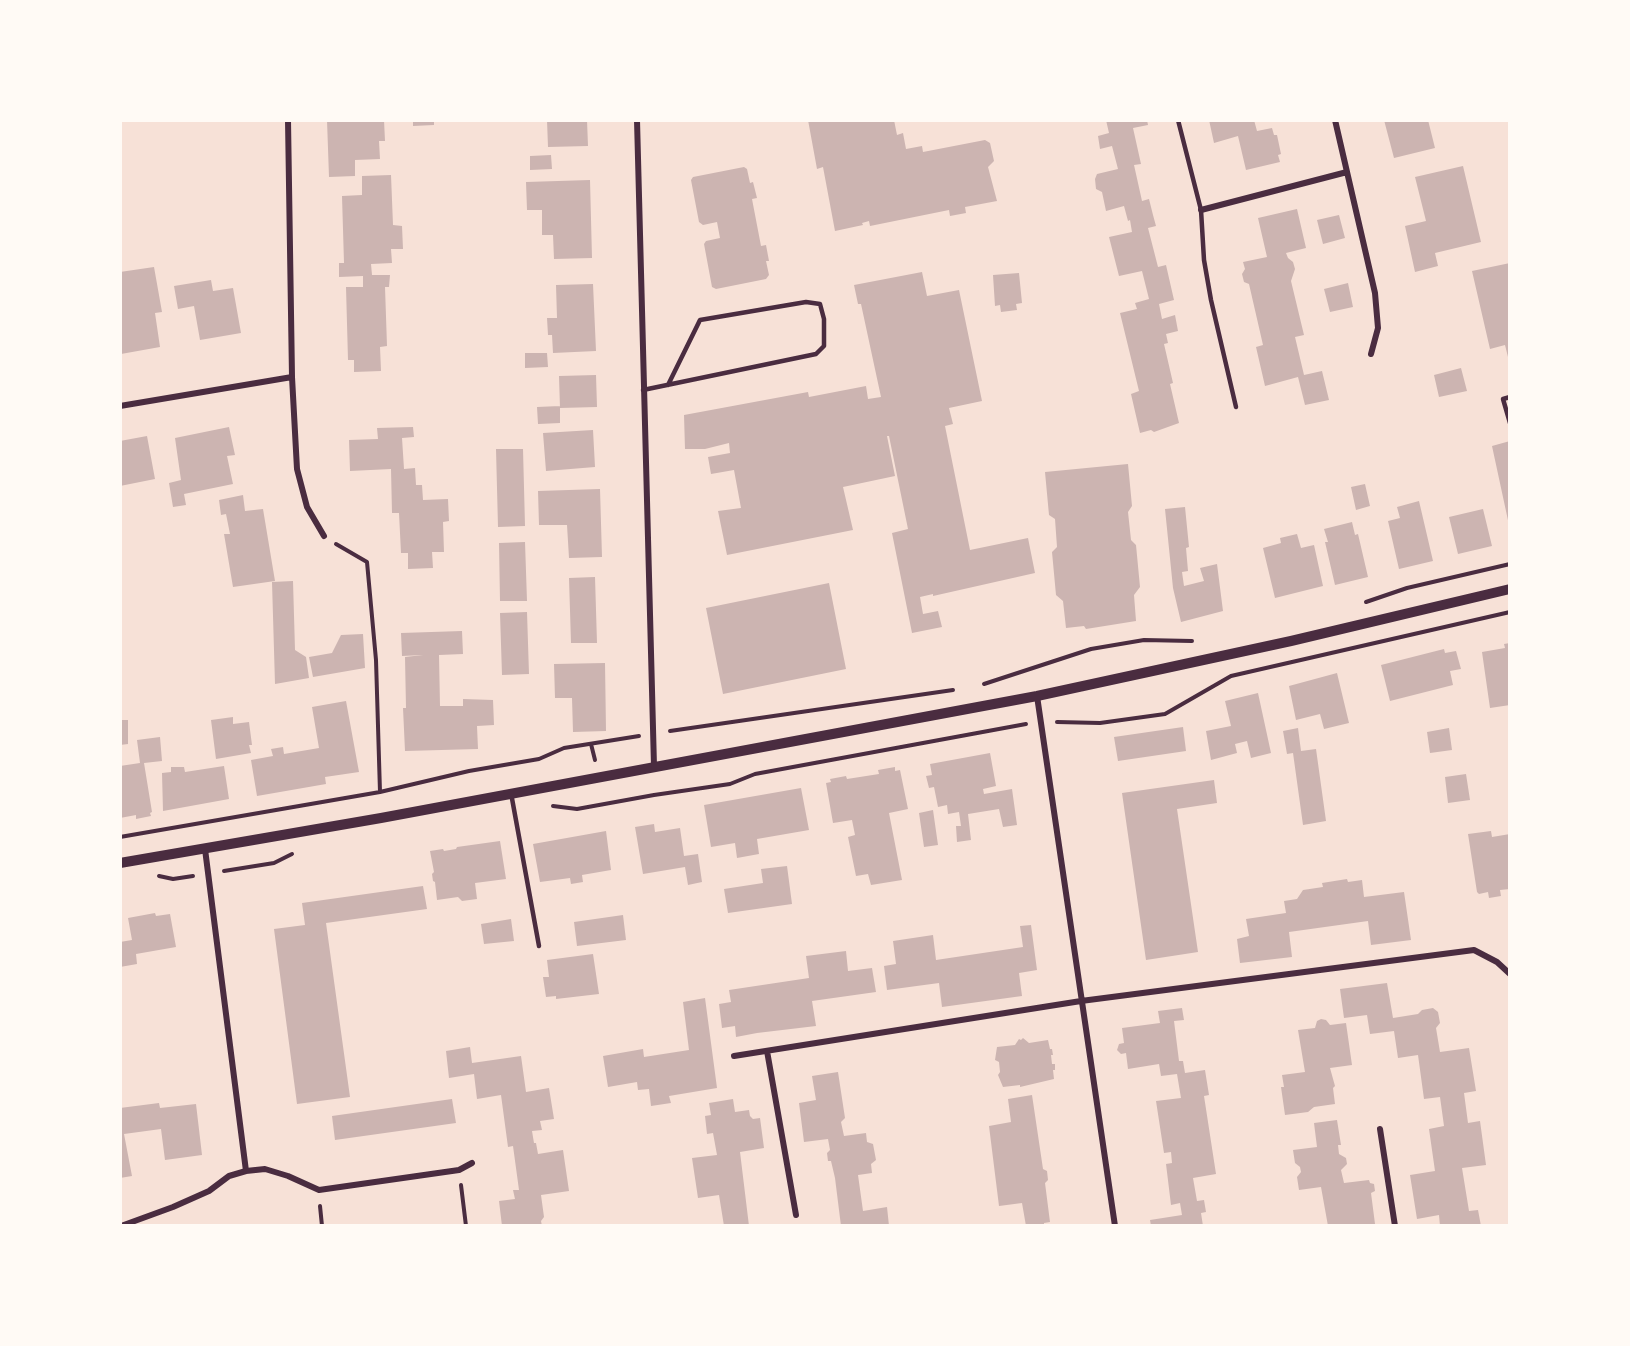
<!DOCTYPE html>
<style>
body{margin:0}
#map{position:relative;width:1630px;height:1346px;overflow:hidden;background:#f7e1d7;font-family:"Nunito Sans",sans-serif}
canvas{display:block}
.frame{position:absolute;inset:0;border:122px solid #fffaf5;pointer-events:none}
</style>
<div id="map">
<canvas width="1630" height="1346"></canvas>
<div class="frame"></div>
</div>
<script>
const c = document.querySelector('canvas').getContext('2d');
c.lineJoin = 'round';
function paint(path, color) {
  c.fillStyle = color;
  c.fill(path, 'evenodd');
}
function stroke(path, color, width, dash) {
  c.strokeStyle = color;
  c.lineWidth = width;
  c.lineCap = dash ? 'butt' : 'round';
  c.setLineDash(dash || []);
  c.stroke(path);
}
paint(new Path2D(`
 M327,120h57l1,21h-6l1,18 -25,1v16l-26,1z
 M413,120h21v5l-21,1z
 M547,120h40l1,26 -40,1z
 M808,120h86l3,15 6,-2 3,16 16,-3 1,6 62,-12 5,3 4,18 -6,6 9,34 -32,6 1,6 -16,3 -1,-6 -79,16 -1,-5 -7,2 1,2 -28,6 -12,-64 -6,2z
 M1106,120h41l1,5 -15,3 8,36 -7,1 8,36 7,-2 4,16 3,11 -8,2 10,39 8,-2 8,35 -15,4 3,15 13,-4 3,16 -12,3 2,9 -4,1 9,39 -3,1 9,39 -25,9 -3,-2 -11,3 -9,-39 8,-3 -19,-78 17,-4 -2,-6 14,-4 -7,-28 -23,5 -10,-39 23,-5 -2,-12 -2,1 -4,-15 -18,5 -4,-19 -6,-3 -1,-10 2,-5 21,-5 -6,-23 -12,3 -2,-13 11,-3z
 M1209,120h45l3,11 15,-3 2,7h3l4,19 -3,1 2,7 -34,8 -8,-34 -24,7z
 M1384,120h44l7,28 -41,10z
 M551,155l1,14 -22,1v-14z
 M1463,166l18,76 -46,11 3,13 -23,6 -10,-46 21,-5 -11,-44z
 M744,167l3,2 3,14 3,-1 4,16 -5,1 9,47 5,-1 3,16h-3l3,14 -3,4 -50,10 -4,-2 -8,-43 2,-3 14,-3 -3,-16 -14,3 -4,-3 -8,-42 2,-3z
 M391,175l2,50 9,1 1,23h-12l1,14 -21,1 1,11h18l-1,12h-4l2,59 -7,1 1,24 -27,1v-12h-6l-2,-73h17v-11l-24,1v-14h5l-2,-67 20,-1v-19z
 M590,180l2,78 -38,1 -1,-24h-11v-25h-15l-1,-28z
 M1297,209l9,39 -20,5 2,5 5,4 2,7 -4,12 13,54 -9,2 9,38 18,-4 7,29 -24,5 -7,-28 -33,9 -9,-39 7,-2 -14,-61 -5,-2 -2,-8 3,-5 -2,-7 24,-5 -9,-39z
 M1339,215l6,23 -22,6 -6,-24z
 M1510,263v94h-2l-3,-12 -15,4 -18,-78z
 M154,267l8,45 -7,1 5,34 -39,7 -1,-82z
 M922,272l5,24 32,-6 23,111 -33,7 4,16 -8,2 25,124 58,-12 7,35 -102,23v-2l-13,3 3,17 15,-3 4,16 -30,6 -20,-100 16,-4 -19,-93h-2l8,40 -52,11 10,43 -126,25 -9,-44 23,-3 -7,-38 -23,4 -3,-17 22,-4 -1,-10 -24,6h-20l-1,-34 124,-23 1,5 57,-11 2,13 13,-2 -20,-93h-3l-4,-19z
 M1019,273l3,30 -6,1 1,6 -16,2 -1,-7 -5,1 -2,-31z
 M211,280l2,11 20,-3 8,45 -41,7 -6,-34 -16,3 -4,-23z
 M1348,283l5,24 -23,5 -6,-23z
 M593,284l3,67 -43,2 -1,-18h-4l-1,-17h10l-1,-33z
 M525,353h22l1,14 -23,1z
 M1461,368l6,23 -28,6 -5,-22z
 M596,375l1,32 -37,1 -1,-32z
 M560,406v17l-22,1 -1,-17z
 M229,427l6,28 -8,1 6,28 -49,10 2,11 -13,2 -4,-24 12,-3 -6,-42z
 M413,427l1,10 -12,1 2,31 11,-1 1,17h6l1,15 25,-1 1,22 -6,1 1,30h-12l1,16 -25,1v-16h-7l-2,-40h-7l-1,-44 -41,2 -1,-31 29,-1 -1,-11z
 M593,430l2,37 -49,4 -3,-38z
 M147,436l8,43 -35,7v-45z
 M1510,441v84h-1l-17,-79z
 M496,449h27l2,77 -27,1z
 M1128,464l4,42 -4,6 3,28 5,5 4,42 -6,8 2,26 -50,8 -2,-3 -18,2 -3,-27 -7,-6 -4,-43 5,-5 -2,-28 -6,-4 -4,-43z
 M1365,484l5,22 -14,4 -5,-23z
 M600,489l2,68 -33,1 -2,-33h-28l-1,-34z
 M243,495l2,16 18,-2 12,72 -42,6 -9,-53h6l-4,-20 -5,1 -2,-15z
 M1419,501l14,60 -34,8 -11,-48 12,-3 -3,-11z
 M1185,507l4,40 -3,1 2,23 -6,1 2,14 20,-5 -4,-13 17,-4 6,47 -42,11 -8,-34 -8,-79z
 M1483,509l9,37 -34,8 -9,-37z
 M1352,522l3,13 3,-1 10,43 -33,8 -10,-43h3l-4,-13z
 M1297,534l4,14 13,-3 9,41 -48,12 -12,-50 18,-5 -1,-5z
 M525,542l2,59h-27l-1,-58z
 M595,577l2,66h-26l-2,-65z
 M293,581l2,69 11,7 3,21 -34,6 -3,-102z
 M829,583l17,86 -123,25 -17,-86z
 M527,612l2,62 -27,1 -2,-62z
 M462,631l1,23 -24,1 1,51h23v-7l30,1 1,25 -17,1 1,23 -73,2 -2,-43h3l-1,-51 18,-2 -21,1 -1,-23z
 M363,634l2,34 -52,9 -4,-20 23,-4 9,-18z
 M1510,643v62l-20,3 -8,-56 23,-4 -1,-4z
 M1444,649l1,4 11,-2 5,18 -11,2 3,14 -63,16 -9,-36z
 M605,663l1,68 -33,1 -1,-34h-17l-1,-34z
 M1337,673l12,50 -25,6 -4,-15 -24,6 -7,-34z
 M1258,693l13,60 -20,5 -4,-17 -12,3 2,9 -26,7 -5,-29 25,-5 -6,-25z
 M346,701l13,71 -34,5 1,7 -69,12 -6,-36 22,-4 -2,-7 12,-2 1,7 35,-6 -7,-41z
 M233,717v7l16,-2 3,23h-3l2,8 -35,6 -5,-39z
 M120,720h8v24l-8,1z
 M1183,727l3,24 -68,10 -4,-24z
 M1298,728l3,23 15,-2 10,72 -23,4 -10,-72 -6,1 -4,-23z
 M1449,728l3,22 -22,3 -3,-21z
 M160,737l2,24 -18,2 8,49 -2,1 1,3 -15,3v-4l-16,3v-52l20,-3 -3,-23z
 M990,753l6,33 -13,3 1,5 28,-5 5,36 -14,2 -4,-18 -31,5 3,26 -14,2 -1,-16h5l-2,-14 -11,2 -1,-9 -9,2 -4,-20 -5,1 -3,-12 6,-1 -2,-11z
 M224,766l5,33 -66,12 -1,-38 9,-1v-5h13l1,5z
 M895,767v4l5,-1 8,39 -19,4 13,67 -31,5 -3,-11 -12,2 -8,-39 7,-2 -3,-15 -19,3 -7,-40 5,-1 -1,-3 16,-3 1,3 32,-5 -1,-4z
 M1466,774l4,26 -22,3 -3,-26z
 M1214,780l3,23 -40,6 21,143 -52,8 -24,-167z
 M801,788l8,42 -52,9 2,15 -22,4 -2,-15 -24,4 -7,-42z
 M933,810l5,35 -14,2 -5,-34z
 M654,824l1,8 25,-4 4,28 14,-2 4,28 -14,3 -3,-18 -42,7 -8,-47z
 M606,831l5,39 -29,5 1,7 -12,2 -1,-6 -30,4 -7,-38z
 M1491,831l1,6 18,-3v55l-10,1 1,6 -12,2 -1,-6 -9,2 -2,-2 -9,-58z
 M500,841l6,38 -31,4 2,16 -15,2 -4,-4 -21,3 -2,-18 -2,-1 -1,-7 2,-2 -4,-21 13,-2 1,2 12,-2 1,-2z
 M787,866l5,38 -64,9 -4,-24 39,-6 -2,-14z
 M1347,879l1,3 14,-2 2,17 40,-5 7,48 -40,5 -3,-24 -79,11 3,25 -52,6 -3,-24 12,-3 -3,-17 40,-6 -2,-12 13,-2 6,-9 20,-3 -1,-4z
 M423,886l4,23 -101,14 24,174 -53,7 -23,-175 31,-4 -3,-22z
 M155,913l1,3 14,-2 6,33 -40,7 1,10 -17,3v-25l12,-2 -4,-22z
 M623,915l3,25 -49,6 -3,-24z
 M511,919l3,22 -30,3 -3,-20z
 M1031,925l6,45 -18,3 3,23 -80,11 -3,-24 -52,7 -3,-24 12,-2 -3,-23 40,-6 3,25 87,-13 -3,-21z
 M846,951l2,20 24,-3 4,24 -64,9 4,25 -59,7 -21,4 -1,-11 -13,2 -3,-24 12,-2 -2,-12 80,-12 -3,-22z
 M593,954l6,40 -43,5v-3l-10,1 -3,-20h6l-2,-17z
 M1387,983l6,35 25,-4 4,-4 11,-2 5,4 2,11 -4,5 4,24 29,-4 7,43 -12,2 4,30 12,-2 6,44 -24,3 7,43 9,-1 3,16h-41l-1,-11 -22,4 -7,-44 25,-4 -6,-42 15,-3 -4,-29 -16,2 -6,-44 -20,3 -4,-27 -24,3 -3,-19 -23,3 -4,-29z
 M705,998l12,90 -48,8 2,7 -20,3 -2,-17 -11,1 -1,-8 -29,5 -5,-31 40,-7 1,8 45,-7 -6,-48z
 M1182,1008l2,12 -10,1 5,40h4l2,12 20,-3 4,25 -5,1 12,78 -23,4 4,23 7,-1 2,12 -5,1 2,13h-52l-1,-6 32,-5 -2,-12 -9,2 -5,-41 6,-1 -1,-11 -7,1 -8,-52 25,-3 -4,-24 -16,2 -2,-12 -31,5 -2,-16 -5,1 -4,-4 2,-6 5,-1 -2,-15 38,-5 -2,-12z
 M1321,1019l5,1 4,5 16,-2 6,42 -22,3 5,18 -2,2 2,16 -21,3 -6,5 -23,3 -4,-28h3l-2,-12 23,-3 -7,-42 17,-2 2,-7z
 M1023,1038l6,5 19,-3 2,9h2l1,6h-2l1,9h3v6h-2l1,9 -34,8v-2l-17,2 -5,-12 2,-3 -1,-10 -4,-2 2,-13 18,-2 4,-6 2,1z
 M470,1047l2,16 49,-7 5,36 23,-4 5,31 -14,2 2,9 -10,1 2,12h2l2,11 25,-4 6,41 -28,4 3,22 -3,4 1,5h-40l-3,-25 16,-2 -2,-9h6l-6,-44 -5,1 -7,-52 -24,4 -3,-25 -25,4 -3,-27z
 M838,1072l7,46 -4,4 3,14 22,-3 1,9 6,2 3,16 -5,4 1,9 -14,2 5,36 24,-4 2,19h-48l-6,-48 -4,-17h-3l-1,-8 3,-3 -2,-11 -24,3 -5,-39 17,-3 -4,-24z
 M1032,1095l11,74 4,2 1,9 -3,3 5,39 -6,1v3h-18l-4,-23 -23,3 -10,-80 22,-4 -3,-23z
 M452,1099l4,24 -121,17 -3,-24z
 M733,1099l2,13 14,-2 1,6 3,3 7,-1 4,30 -24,4 9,74h-25l-5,-31 -21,3 -6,-40 25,-3 -4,-22 -6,1 -2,-18 6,-1 -2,-12z
 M159,1103l1,5 36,-4 6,51 -37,5 -4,-31 -37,5 8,42 -12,2v-70z
 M1337,1120l4,25h-3l1,9 7,4 1,6 -6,6 3,13 25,-3 1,3 4,1 1,7 -4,2 4,31 -16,2h-31l-7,-39 -22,3 -2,-13 4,-5 -1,-5 -5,-4 -2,-13 24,-3 -3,-24z`), '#ccb4b1');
stroke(new Path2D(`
 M336,544l31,18 9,98 4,132
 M1366,602l41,-14 103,-24
 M984,684l107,-35 53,-9 48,1
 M1057,722l43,1 65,-9 66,-38 279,-64
 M670,731l283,-41
 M591,744l4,16
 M553,806l24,3 77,-14 76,-11 25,-10 271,-50
 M120,837l260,-45 89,-21 70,-12 25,-11 75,-12
 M224,871l50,-8 18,-9
 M159,876l14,3 20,-3
 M461,1185l5,41
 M320,1206l2,20`), '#4a2c40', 4);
stroke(new Path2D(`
 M1178,120l23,90 3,50 7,40 25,107
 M643,390l173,-36 8,-8v-27l-4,-15 -14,-2 -106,18 -32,65
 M1510,423l-7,-24 7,-2
 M511,793l28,153`), '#4a2c40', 4.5);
stroke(new Path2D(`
 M288,120l4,257 5,92 10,38 17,29
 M637,120l17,646
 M1335,120l40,173 3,35 -7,26
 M1201,210l146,-38
 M120,406l172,-29
 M1037,696l78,530
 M205,849l41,322
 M767,1051l29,164
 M734,1056l347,-55 393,-51 23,12 13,12
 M1380,1129l15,97
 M121,1226l52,-19 36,-16 20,-15 17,-5 19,-2 23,7 31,14 140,-20 13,-7`), '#4a2c40', 6);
stroke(new Path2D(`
 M120,863l261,-45 656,-122 254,-55 219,-52`), '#4a2c40', 10);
</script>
